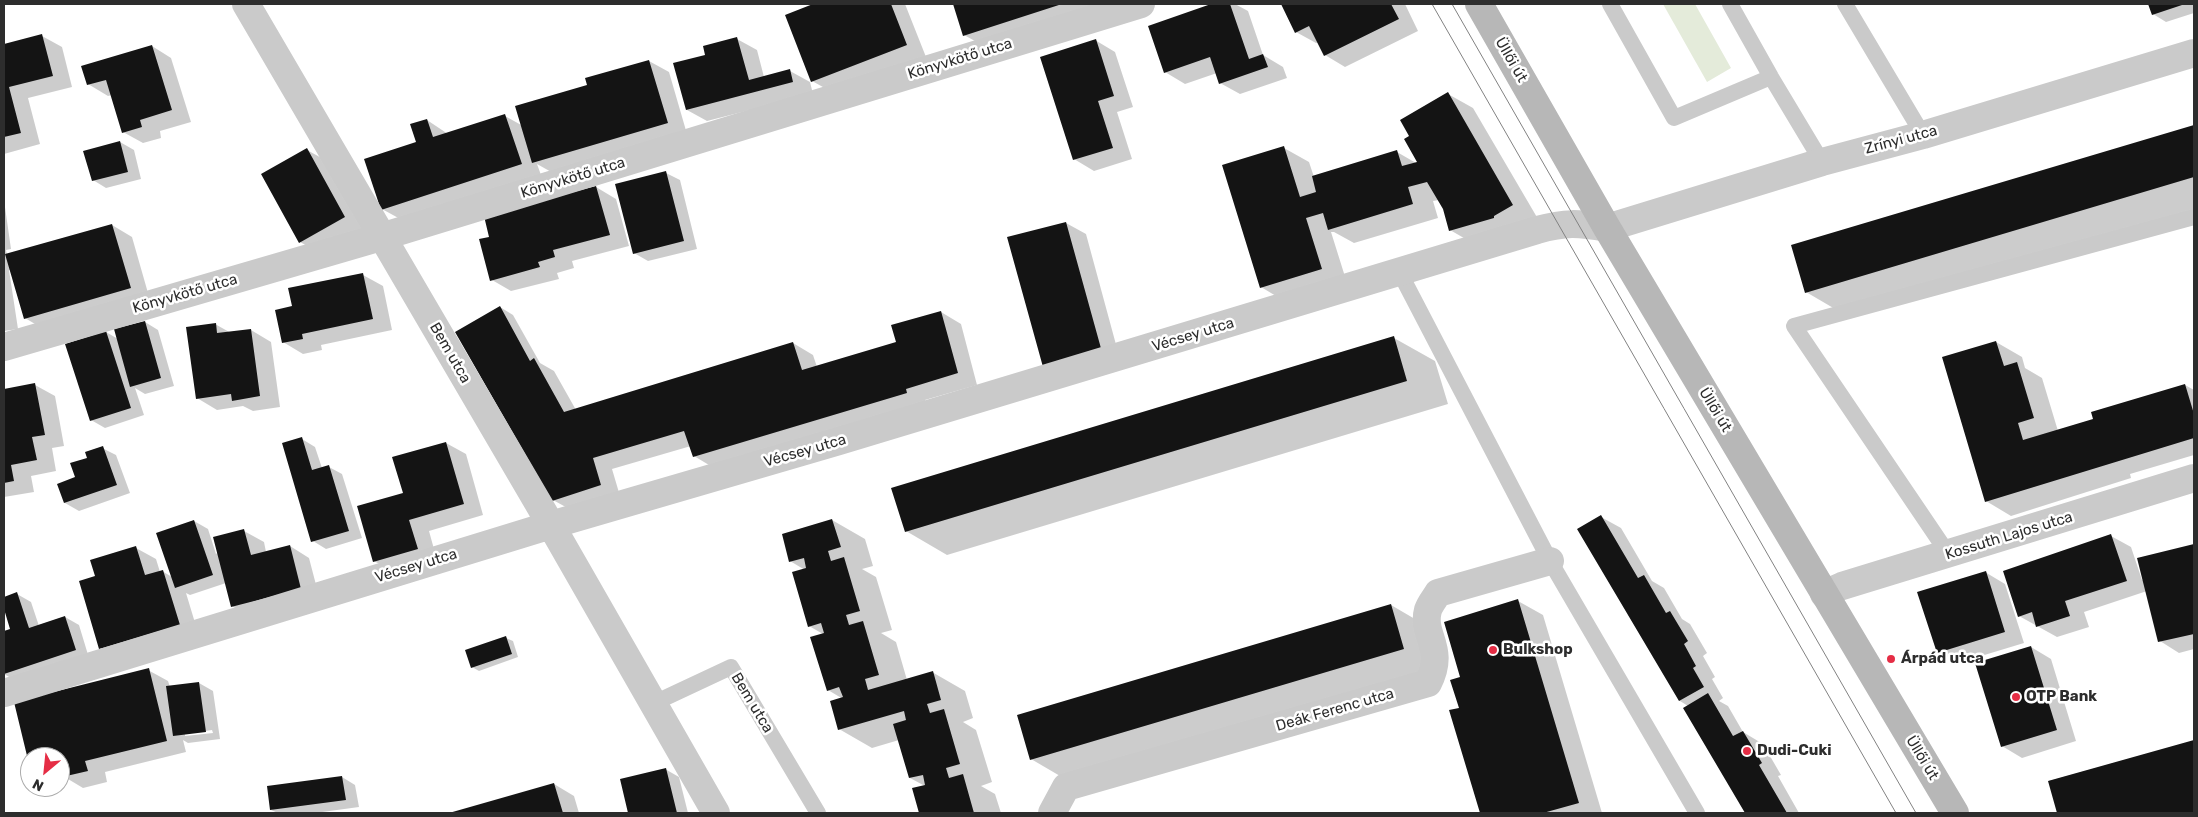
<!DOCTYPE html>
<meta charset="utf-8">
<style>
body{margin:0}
#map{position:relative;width:2198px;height:817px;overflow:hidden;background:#fff;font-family:Rubik,sans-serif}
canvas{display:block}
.frame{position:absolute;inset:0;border:5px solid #2d2d2d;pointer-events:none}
.north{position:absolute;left:20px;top:747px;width:50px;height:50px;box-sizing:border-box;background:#fff;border:1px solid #ababab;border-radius:50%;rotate:208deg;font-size:14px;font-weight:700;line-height:20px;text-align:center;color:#2d2d2d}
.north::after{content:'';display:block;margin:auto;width:18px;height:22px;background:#e52d45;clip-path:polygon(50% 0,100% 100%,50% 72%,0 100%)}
</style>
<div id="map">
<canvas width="2198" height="817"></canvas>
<div class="frame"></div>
<div class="north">N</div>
</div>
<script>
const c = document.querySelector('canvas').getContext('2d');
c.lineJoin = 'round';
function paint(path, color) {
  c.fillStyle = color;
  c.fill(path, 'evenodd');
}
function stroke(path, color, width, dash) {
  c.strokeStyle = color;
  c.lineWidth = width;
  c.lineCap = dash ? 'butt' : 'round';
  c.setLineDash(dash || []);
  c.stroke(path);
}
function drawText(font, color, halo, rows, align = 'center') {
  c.font = font + ' Rubik,sans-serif';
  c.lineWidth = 5;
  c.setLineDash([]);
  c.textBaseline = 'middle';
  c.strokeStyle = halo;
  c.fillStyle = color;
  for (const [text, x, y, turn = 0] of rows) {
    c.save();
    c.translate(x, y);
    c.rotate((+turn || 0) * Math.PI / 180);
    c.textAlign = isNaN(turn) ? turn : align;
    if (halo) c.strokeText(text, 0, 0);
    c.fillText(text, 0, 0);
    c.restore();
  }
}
paint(new Path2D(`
 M1663,4h32l36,64 -24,14z`), '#e4ebda');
paint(new Path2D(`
 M817,4h88l21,53 -94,35 -20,-11 -25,-66z
 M954,4h145l-115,42 -20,-11z
 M1215,4h20l13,7 15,44 20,12 4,11 -47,16 -20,-11 -3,-10 -32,11 -20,-12 -16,-45z
 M1282,4h123l13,27 -73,36 -20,-12 -6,-13 -3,1 -20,-11z
 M2149,4h45v9l-28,9 -13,-8z
 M42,36l20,11 10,40 -44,11 12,46 -36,10v-108z
 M737,39l20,11 7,27 26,-6 20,11 3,12 -106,27 -20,-11 19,-54z
 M1095,40l20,12 18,55 -16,5 15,47 -38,12 -20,-12z
 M152,46l19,12 20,64 -31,9 1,7 -18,5 -20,-11 -11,-37 -4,1 -20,-12z
 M649,61l20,11 18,62 -134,39 -16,-9 4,11 -139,45 -20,-11 36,-66 9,-23 21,14 57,-18 18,10 65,-40z
 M1448,94l25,14 65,111 -62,26 -26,-15 -6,-21 -5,-9 -6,1 5,17 -84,25 -20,-11h-3l16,51 -61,19 -25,-15 23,-139 25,14 5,15 83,-25 19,11 3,-1 -8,-26z
 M2194,126v87l-347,103 -41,-24 -14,-46z
 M120,142l14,8 7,29 -35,9 -13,-8z
 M307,150l20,11 37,67 -44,25 -20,-11z
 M666,173l14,7 17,69 -49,12 -14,-8z
 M596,187l20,12 13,47 -57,15 2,7 -17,5 2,6 -48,12 -19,-11 -1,-42z
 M4,200l7,49 -5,1 1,5 105,-30 20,12 18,63 -105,30 -20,-12 -14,-48h-2l9,59 -14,2z
 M1066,223l20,11 35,129 -57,15z
 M363,275l20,11 9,44 -71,15 1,5 -19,4 -20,-12 10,-35z
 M500,307l13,8 27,48 14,8 22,39 217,-67 20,12 4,12 81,-25 43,-30 20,12 16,61 -52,15 1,5 -212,63 -20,-12 -3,-10 -79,23 8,27 -47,15 -20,-11z
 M145,322l13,8 16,56 -29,8 -10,-6 9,27 -39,13 -14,-8 15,-88 12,7z
 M215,324l16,9 20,-3 20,12 9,65 -27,4 -10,-5 -26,4 -20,-12z
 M1394,338l41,23 13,43 -501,151 -41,-24z
 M1996,342l26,15 3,11 17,10 16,53 35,-10 92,-36 9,5v65l-64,19 1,4 -120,38 -25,-15z
 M35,385l20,11 9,50 -12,2 4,23 -25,5 3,16 -30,5v-106z
 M302,439l13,8 7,21 7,-1 13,7 20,64 -36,11 -13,-8z
 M446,443l20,11 17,61 -54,16 8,29 -43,12 -20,-11 30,-67z
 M102,448l14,7 14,38 -51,18 -14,-8 23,-45z
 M1601,517l20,11 31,53 12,7 18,31 8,5 17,29 -4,3 12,21 -3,2 11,19 -4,3 9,5 15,26 20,12 18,31 -3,1 21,37h-53l-62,-105 4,-2 -8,-5z
 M832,520l33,19 8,27 -11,3 14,8 16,53 -11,3 15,9 11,38 25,-8 33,19 8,27 -10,4 13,8 16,52 -11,4 14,8 6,19h-81l-6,-24 11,-3 -15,-8 -11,-38 -27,8 -33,-19 4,-30 -15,-9 -5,-56 -14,-8 -4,-56 -15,-9z
 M194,521l14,8 8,25 28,-23 20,11 2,10 24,-6 19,12 11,42 -68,18 -20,-12 -6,-23 -36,12 -4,-2 13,43 -79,24 -19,-12 -5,-71 40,-29 20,11 4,13 2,-1 10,6z
 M2111,536l20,11 11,33h2l-5,-21 55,-14v104l-15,4 -19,-12 -13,-50 -63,21 5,15 -32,10 -38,-21z
 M1985,572l20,12 19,59 -66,20 -20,-11z
 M17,594l14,8 8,24 26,-9 14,8 10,33 -73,23 -12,-7v-42l8,-2 -8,-25v-7z
 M1518,601l25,14 59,198h-120l-31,-102 10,-3 1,-30z
 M1391,605l41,24 12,43 -372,111 -41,-24z
 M506,638l7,3 5,16 -39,14 -7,-4z
 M2031,647l20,12 25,82 -54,17 -20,-12z
 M148,670l20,11 2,6 29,-4 14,8 7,48 -32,4 -5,-3 3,12 -81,20 2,10 -24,6 -20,-12v-2l-3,1v-18h-30v4l-15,-58zM212,730l1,3 -28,3v-2z
 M2194,741v72h-136l-9,-32z
 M665,769l14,8 9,36h-59l-8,-33z
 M342,777l13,8 4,22 -44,6h-37l-7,-3z
 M554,784l20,12 5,17h-127z`), '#0003');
paint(new Path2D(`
 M813,4h78l16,41 -96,37 -26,-67z
 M953,4h109l-99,32z
 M1211,4h19l19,55 14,-5 5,13 -49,17 -9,-27 -46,16 -16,-47z
 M1281,4h110l8,15 -75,37 -15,-30 -14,7z
 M2148,4h37l-33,11z
 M42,34l11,42 -44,11 12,46 -17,4v-93z
 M737,37l12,43 41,-11 3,13 -107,28 -13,-47 32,-8 -2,-9z
 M1096,39l18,57 -16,5 15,47 -40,12 -33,-103z
 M152,45l20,65 -32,10 2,7 -20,6 -16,-53 -19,5 -6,-19z
 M649,60l19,63 -136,40 -17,-57 72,-21 -2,-7z
 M1448,92l65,113 -19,11v2l-45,13 -6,-22 -16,-27 -19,5 5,17 -85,26 -5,-17 -17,5 16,51 -62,19 -38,-123 62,-19 16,51 16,-5 -4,-16 85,-26 5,16 15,-4 -13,-23 5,-3 -9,-16z
 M505,114l17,50 -141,46 -17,-51 52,-17 -6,-18 17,-5 6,18z
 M2194,125v52l-389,116 -14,-48z
 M120,141l8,31 -36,9 -9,-30z
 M307,148l38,69 -46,26 -38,-69z
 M666,171l18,70 -51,13 -18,-70z
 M596,186l14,49 -57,15 2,7 -17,5 2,5 -50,14 -11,-42 10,-2 -5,-21z
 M1066,222l36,130 -59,15 -36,-130z
 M112,224l19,64 -107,31 -19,-65z
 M363,273l10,46 -71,15 1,5 -21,4 -7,-33 17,-4 -4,-18z
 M500,306l30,55 4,-3 30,54 229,-70 9,28 94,-28 -5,-17 50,-14 17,62 -52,16 1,4 -214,64 -9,-26 -91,27 8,27 -49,16 -97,-169z
 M145,321l16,57 -31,9 -16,-58z
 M216,323l1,10 34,-4 9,67 -28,5 -1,-7 -35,5 -10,-72z
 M106,331l25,77 -41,13 -25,-77z
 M1394,336l13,45 -502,151 -14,-44z
 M1996,341l8,25 13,-4 17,56 -16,5 5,17 70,-21 -2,-7 94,-28 9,30v24l-209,64 -43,-145z
 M35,383l10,52 -13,2 5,23 -26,5 3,16 -10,2v-94z
 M302,437l10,33 17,-5 20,66 -38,11 -29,-99z
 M446,442l18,62 -55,16 9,29 -45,13 -16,-56 46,-13 -11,-36z
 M103,446l14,39 -53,18 -7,-19 18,-7 -5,-14 17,-5 -2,-6z
 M1601,515l37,63 6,-3 22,38 4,-2 18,30 -4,3 12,22 -3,2 11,19 -25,14 -102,-172z
 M832,519l9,28 -13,4 3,10 13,-4 16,54 -14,4 3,10 14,-4 16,54 -14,4 3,11 65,-19 8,29 -14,4 3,9 14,-4 16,55 -14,4 3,10 14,-4 11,39h-55l-7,-25 13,-3 -2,-10 -14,3 -16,-54 13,-4 -2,-9 -66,19 -8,-29 13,-4 -4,-10 -12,4 -17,-54 14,-4 -3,-10 -13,4 -16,-55 14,-4 -2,-10 -15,4 -7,-28z
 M194,520l19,55 -38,13 -19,-55z
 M244,529l7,26 39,-10 11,44 -70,18 -18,-70z
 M2111,534l16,47 -62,20 5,15 -34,11 -4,-15 -14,5 -15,-46z
 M2194,544v90l-36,8 -21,-84z
 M136,546l9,29 18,-5 17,55 -81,24 -20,-68 16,-5 -5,-16z
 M1986,571l19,61 -68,21 -20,-61z
 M17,592l12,36 36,-12 11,34 -72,24v-43l6,-2 -6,-20v-12z
 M1518,599l61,204 -36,10h-63l-31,-103 10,-2 -9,-28 10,-3 -16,-55z
 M1391,604l13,45 -374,111 -13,-45z
 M506,636l6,18 -41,14 -6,-18z
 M2031,646l26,84 -56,17 -26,-84z
 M149,668l18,73 -82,20 3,10 -26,6 -2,-20h-30l-1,7 -15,-62z
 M199,682l7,50 -33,4 -7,-50z
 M1708,693l25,43 10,-5 19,32 -3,2 28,48h-42l-62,-105z
 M2194,740v73h-137l-9,-32z
 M666,768l11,45h-49l-8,-34z
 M342,776l4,24 -76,10 -3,-24z
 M554,783l9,30h-114z`), '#141414');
stroke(new Path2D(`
 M1610,4l64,114 97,-41
 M1730,4l41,73 51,85
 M1845,4l78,131
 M1400,273l150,288 147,252
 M1949,555l-155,-229 400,-109
 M652,704l79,-37 87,146`), '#cacaca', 16);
stroke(new Path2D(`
 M246,4l305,521 165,288
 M4,347l377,-110 760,-233
 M1824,594l18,-8 352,-108
 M4,693l547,-168 288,-84 698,-211c29,-8 41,-7 70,-2l215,-66 101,-27 271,-82
 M1052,813l14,-26 362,-104c18,-35 -7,-47 0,-73 2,-6 7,-12 10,-17l112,-32`), '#cacaca', 28);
stroke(new Path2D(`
 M1479,4l128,224 348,585`), '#b7b7b7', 28);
stroke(new Path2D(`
 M1432,4l464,809
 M1452,4l464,809`), '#828282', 1);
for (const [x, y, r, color] of [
 [1493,650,5,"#e52d45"],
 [1891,659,5,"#e52d45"],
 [2016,697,5,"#e52d45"],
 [1747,751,5,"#e52d45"]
]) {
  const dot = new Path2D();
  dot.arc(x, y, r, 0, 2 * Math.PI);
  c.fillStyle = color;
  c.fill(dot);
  stroke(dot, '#fff', 2);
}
drawText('15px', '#2d2d2d', '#fff', [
 ["Könyvkötő utca",960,59,-17],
 ["Üllői út",1511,60,60],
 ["Zrínyi utca",1901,140,-15],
 ["Könyvkötő utca",573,178,-17],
 ["Könyvkötő utca",185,294,-16],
 ["Vécsey utca",1193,335,-17],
 ["Bem utca",450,353,60],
 ["Üllői út",1715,410,59],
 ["Vécsey utca",805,451,-16],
 ["Kossuth Lajos utca",2009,536,-17],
 ["Vécsey utca",416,566,-17],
 ["Bem utca",752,703,59],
 ["Deák Ferenc utca",1335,710,-16],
 ["Üllői út",1922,758,59]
]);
drawText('bold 15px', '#2d2d2d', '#fff', [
 ["Bulkshop",1503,650],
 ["Árpád utca",1901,659],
 ["OTP Bank",2026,697],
 ["Dudi-Cuki",1757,751]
], 'left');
</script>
